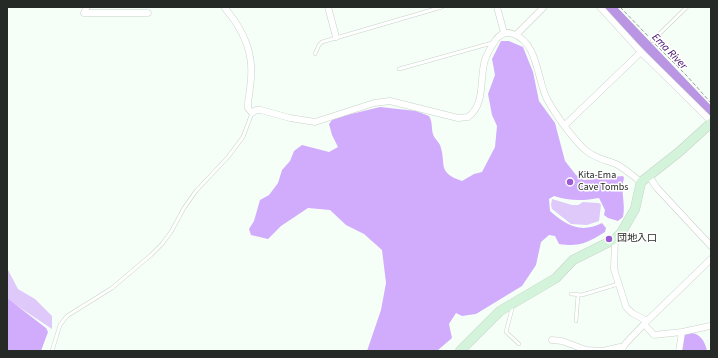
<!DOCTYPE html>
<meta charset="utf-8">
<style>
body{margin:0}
#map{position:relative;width:718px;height:358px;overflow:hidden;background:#f6fff7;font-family:"Source Sans 3",sans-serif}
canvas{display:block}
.frame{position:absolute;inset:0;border:8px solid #262a26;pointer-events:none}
</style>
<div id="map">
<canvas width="718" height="358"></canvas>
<div class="frame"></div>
</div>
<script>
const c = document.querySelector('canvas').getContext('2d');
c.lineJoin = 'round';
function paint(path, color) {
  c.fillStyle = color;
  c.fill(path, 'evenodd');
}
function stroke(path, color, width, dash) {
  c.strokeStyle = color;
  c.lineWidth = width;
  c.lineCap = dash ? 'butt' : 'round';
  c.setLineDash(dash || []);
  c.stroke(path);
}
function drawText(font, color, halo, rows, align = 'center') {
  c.font = font + ' "Source Sans 3","Noto Sans JP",sans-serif';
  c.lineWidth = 3;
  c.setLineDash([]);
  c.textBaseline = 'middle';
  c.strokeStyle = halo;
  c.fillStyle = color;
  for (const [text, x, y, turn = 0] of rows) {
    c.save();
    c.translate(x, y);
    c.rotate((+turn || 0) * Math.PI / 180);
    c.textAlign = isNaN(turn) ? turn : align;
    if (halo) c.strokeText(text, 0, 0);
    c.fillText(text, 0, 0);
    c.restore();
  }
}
paint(new Path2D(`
 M552,199l20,6h6l5,-3 16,1 2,2 -2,16 -12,4 -16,-1 -19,-15 -1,-4z
 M7,268l11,21 17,10 17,17v13l-45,-30z`), '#dfc9fa');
paint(new Path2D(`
 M501,41h8l14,6 10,25 6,29 16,22 10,38 11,14 8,5 39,-4 1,2c-4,13 2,26 -1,39l-5,4 -10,-3 -4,-3 1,-5 -6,-12c-15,3 -31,3 -45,-2l-5,3 1,12c16,14 30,23 52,12l4,5 -1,4c-18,11 -26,15 -46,12l-4,-8 -6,-1 -8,7 -5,23 -14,21 -46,28 -14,2 -6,-3 -7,11 3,14 -15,13h-70l14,-41 5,-27 -4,-33 -18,-16 -18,-9 -16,-15 -22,-2 -27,18 -13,13 -17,-4 -2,-6 5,-8 6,-21 9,-5 9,-12 4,-13 8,-9 4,-10 8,-6 27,7 9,-5 -6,-12 -3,-11 3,-4 15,-5 33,-8 36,4 13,5c4,7 2,11 4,18 1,4 5,7 7,11 7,19 -4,27 22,36l12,-7 8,-2 13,-25 2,-21 -5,-11 -4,-21 7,-19 -3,-16z
 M7,298l39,30 2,4 -7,19h-34z
 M688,333c11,-1 17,7 19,18h-25l2,-15z`), '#d1acfd');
stroke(new Path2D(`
 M610,7l101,106`), '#ba95e4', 10);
const lane = new Path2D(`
 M652,41l35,-34
 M315,54l4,-9 3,-3 120,-35
 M399,69l93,-26
 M571,294l11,1 36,-11
 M513,305l-7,27 13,12
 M576,321l2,-26
 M52,351l8,-26 7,-9 45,-28 39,-33 11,-11 9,-12 13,-24 12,-17 32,-34 15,-20 9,-24`);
const street = new Path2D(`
 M87,7l-3,6h64
 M224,7c12,14 23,32 26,50 3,15 0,31 -2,46v5l4,5 4,-3h5l29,8 25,4 59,-19 16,-2 68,17 10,-1c18,-13 11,-38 17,-57 2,-6 6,-13 10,-19 4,-6 10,-10 18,-7 25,8 24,46 34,65 8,15 24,37 36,49 11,10 20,11 33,16 8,4 17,12 25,18
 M328,7l8,30
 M497,7l7,26
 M600,7l41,45 70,69
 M516,35l28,-28
 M565,125l76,-73
 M649,176l8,12 54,58
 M615,239l-1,30 12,38 6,6 15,8 64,-62
 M644,324l10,11 28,-3 28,-6 1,1
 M552,340l10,1 24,9 17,1 17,-4 3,1
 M622,351l1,-4 3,-4 20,-21
 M679,351l3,-19`);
const secondary = new Path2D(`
 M460,351l40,-40 56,-33 17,-18 42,-21 6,-6 14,-24 6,-27 38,-30 32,-29`);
stroke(lane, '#c7d2c8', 4);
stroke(street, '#c7d2c8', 7);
stroke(secondary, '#c7d2c8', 10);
stroke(new Path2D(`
 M620,7l29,30
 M655,44l32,32 24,27`), '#989f99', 1, [4, 2]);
stroke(lane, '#fff', 3);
stroke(street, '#fff', 6);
stroke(secondary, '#d4f3db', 9);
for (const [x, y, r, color] of [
 [570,182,4,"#9a5dd4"],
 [609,239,4,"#9a5dd4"]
]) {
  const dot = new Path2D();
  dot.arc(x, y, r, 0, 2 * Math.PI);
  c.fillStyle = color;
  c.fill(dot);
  stroke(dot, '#fff', 1.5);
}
drawText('10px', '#262a26', '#fff', [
 ["Kita-Ema",578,176],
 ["Cave Tombs",578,188],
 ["団地入口",617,239]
], 'left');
drawText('italic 11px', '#3f0566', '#fff', [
 ["Ema River",669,52,46]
]);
</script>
